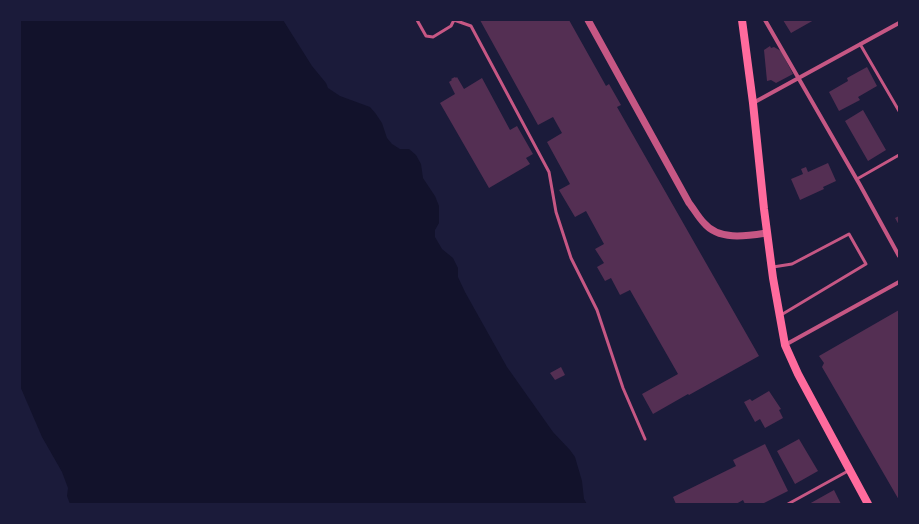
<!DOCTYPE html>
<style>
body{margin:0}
#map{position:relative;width:919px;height:524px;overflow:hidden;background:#1b1b3a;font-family:Montserrat,sans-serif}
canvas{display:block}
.frame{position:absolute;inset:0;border:21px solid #1b1b3a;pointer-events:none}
</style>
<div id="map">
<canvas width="919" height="524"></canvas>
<div class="frame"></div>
</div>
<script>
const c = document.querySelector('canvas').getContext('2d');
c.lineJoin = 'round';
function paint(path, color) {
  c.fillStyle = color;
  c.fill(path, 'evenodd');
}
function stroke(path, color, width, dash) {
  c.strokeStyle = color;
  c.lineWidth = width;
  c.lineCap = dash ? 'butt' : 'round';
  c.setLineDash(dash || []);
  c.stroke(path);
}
paint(new Path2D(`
 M20,20h263l29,46 14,17 2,5 12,8 30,11 6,7 6,9 5,15 5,6 8,5h9l7,6 5,9 2,14 12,18 4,10v17l-4,7v7l7,12 11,9 5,10v9l7,15 42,75 46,65 17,18 5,7 7,24 2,18 3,5h-517l-3,-8 1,-8 -6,-16 -20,-35 -22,-51z`), '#12122b');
paint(new Path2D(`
 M480,20h89l37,66 3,-2 12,21 -4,2 142,249 -70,39 -1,-1 -35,20 -11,-20 36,-20 -48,-84 -10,5 -9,-17 -6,3 -8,-14 7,-4 -9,-14 9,-5 -18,-33 -11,6 -16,-27 11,-6 -23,-42 15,-9 -9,-16 -15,8z
 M783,20h31l-23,13z
 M770,46l1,2 3,-1 7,4 12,23 -17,9 -5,-3 -4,1 -3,-31z
 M867,67l10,19 -19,11 2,3 -21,11 -10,-19 19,-11 -1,-3z
 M455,77l1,1 1,-1 7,12 18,-11 28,52 7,-4 16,28 -7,4 4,6 -41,24 -49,-85 15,-9 -6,-12 3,-2 -1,-1z
 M863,110l23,40 -18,11 -23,-40z
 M828,163l8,18 -13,6 1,2 -24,11 -9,-21 12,-5 -2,-5 5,-2 2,5z
 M899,216v9l-4,-7z
 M899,310v190l-77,-133 2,-4 -5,-7z
 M561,367l4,8 -10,5 -5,-7z
 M769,391l12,18 -2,1 4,8 -18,10 -5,-9 -5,3 -11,-20 6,-3 2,2z
 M799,439l19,32 -23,13 -18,-33z
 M765,444l23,47 -26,13h-17l-2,-4 -7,4h-60l-3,-7 63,-31 -3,-6z
 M834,490l7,14h-32z`), '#542f53');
stroke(new Path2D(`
 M417,20l9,16 7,1 18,-11 3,-6
 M454,20l17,6 78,146 7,40 15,46 26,52 26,78 22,51
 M860,44l39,67
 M857,179l42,-24
 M773,267l19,-3 57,-30 17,30 -85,51
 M788,504l60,-33`), '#c65784', 3);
stroke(new Path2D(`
 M765,20l95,165 39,71
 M753,103l146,-80
 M785,345l114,-63`), '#c65784', 4);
stroke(new Path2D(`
 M588,20l101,183c5,6 9,14 15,20 15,18 43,13 63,10`), '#c65784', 7);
stroke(new Path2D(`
 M742,20l11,83 11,106 9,69 12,67 13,29 70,130`), '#ff6b9d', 8);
</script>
